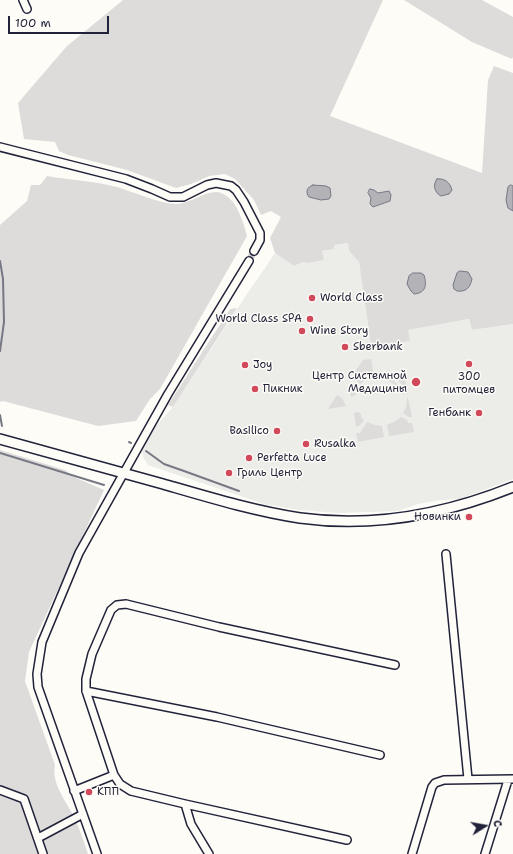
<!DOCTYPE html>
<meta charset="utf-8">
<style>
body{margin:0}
#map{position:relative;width:513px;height:854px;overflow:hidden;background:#fdfcf7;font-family:"Shantell Sans",sans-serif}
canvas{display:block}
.north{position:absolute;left:465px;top:806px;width:40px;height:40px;-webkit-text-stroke:3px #fdfcf7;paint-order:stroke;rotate:79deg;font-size:11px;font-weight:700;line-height:16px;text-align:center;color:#22223b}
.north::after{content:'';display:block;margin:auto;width:14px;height:18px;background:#22223b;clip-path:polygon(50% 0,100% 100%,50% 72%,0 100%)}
.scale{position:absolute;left:8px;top:16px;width:101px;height:18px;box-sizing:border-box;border:2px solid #22223b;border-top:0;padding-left:5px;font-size:12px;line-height:14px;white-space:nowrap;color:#22223b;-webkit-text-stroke:3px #fdfcf7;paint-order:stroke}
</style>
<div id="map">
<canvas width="513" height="854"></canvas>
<div class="north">С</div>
<div class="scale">100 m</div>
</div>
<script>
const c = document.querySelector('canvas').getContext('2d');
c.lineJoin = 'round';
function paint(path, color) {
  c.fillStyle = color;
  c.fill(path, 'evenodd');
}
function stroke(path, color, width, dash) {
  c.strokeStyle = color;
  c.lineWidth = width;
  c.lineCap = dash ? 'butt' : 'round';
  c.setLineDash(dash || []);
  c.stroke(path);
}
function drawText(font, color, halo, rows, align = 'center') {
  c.font = font + ' "Shantell Sans",sans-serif';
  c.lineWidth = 3;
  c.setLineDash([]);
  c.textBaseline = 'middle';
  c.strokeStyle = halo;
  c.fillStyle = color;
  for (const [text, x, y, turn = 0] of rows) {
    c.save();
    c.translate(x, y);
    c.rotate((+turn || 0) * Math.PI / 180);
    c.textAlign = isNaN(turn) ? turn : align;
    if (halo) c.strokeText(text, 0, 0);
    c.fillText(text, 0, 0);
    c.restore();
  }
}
paint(new Path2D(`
 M348,243l1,8 10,11 12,83 2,2 37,-6 -3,-11 62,-11 3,11 41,-6v155l-53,20 -19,1 -23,4 -20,7 -59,2 -40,-3 -35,-6 -116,-39 -5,-8 -1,-6 9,-19 22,-25 78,-119 12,-17 12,-18 19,13 9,-4 6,1 15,-3 -2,-9 12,-2v-4z`), '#ecece9');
paint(new Path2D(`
 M123,0h260l-53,116 152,57 6,-93 6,-14 19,7v251l-41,6 -3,-11 -61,11 2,11 -37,6 -2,-2 -12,-83 -10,-11 -1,-8 -14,2v4l-12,2 2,9 -15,3 -6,-1 -9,4 -19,-13 -5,-15 11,-21 -10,-6 -10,4 -7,-15 -19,-21 -10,-5 -16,2 -18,8 -15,4 -49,-18 -59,-15 -9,-4 -4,-9 -31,-3 -6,-36 48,-56z
 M404,0h78l31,17v40l-1,2 -40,-17z
 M47,176c23,4 47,5 70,11 17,5 41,16 58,17 15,1 33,-16 46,-11 16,6 22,28 26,43l-87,153 -10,10 -14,22 -38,5 -95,-25 -3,1v-177l27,-24 4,-16h9z
 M237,308l-64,99 -5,-2 62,-96z
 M371,359l3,16 -8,4 -6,5 -5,-5 -1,-6 9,-13z
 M402,374h2l4,20h-2l-2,-7 -6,-7z
 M379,377c12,-1 20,6 25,17h-3c-4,-10 -11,-14 -22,-15z
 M353,383l4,4 -2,3 1,5 -5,2 -2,-13z
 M337,395l5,3 4,8 -18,3z
 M407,398h1l4,19h-3l-6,-4 3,-5z
 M358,412l3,2v3l3,3 -5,6 -3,1 -2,-14z
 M401,417l6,3 1,3h4l2,9 -25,4 -2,-11 7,-3z
 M367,422l8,3 7,1 2,11 -26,5 -2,-9h4z
 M0,450l65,20 9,7 30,13 -75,162 -4,29 30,84c-4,19 12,37 20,54 5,11 9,23 13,35h-88z`), '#dddcdb');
const water = new Path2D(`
 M437,179c7,-1 13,3 15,11l-3,4 -8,2c-6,-3 -9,-11 -4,-17z
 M313,185l13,1 4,2 1,8 -2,3 -8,1 -12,-3c-4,-5 -2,-10 4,-12z
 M511,185l2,1v25l-5,-3 -2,-8 2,-13z
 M370,189l4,1 4,3 11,-2 2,4 -1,6 -17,6 -3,-3 1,-6 -3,-5z
 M460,271l8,1 4,7c-2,9 -6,13 -15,12l-3,-2 -1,-4 4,-12z
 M413,273h8l3,2c3,10 2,18 -10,19l-3,-3 -4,-7 2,-8z`);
paint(water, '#b2b2b7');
stroke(water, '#787885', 1);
stroke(new Path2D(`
 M0,261l3,18 1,43 -4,29
 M0,415l2,11
 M129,442l2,1
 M146,451l18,13 20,7 55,20
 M0,453l104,32`), '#787885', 2);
stroke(new Path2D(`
 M249,261l5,-10`), '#d1d0d1', 7, [7, 3.5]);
const minor = new Path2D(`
 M23,0l4,9
 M0,147l126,32 26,10 18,8h13l24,-12 9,-2 15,3 5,4 8,12 16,31v7l-6,11
 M446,554l22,225
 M86,691l131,26 163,38
 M114,775l-28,-84v-12l6,-25 19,-44 6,-5 9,-1 93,23 176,38
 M0,790l24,9 19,55
 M74,791l40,-16 6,9 11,7 54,13 162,36
 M185,804l6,20 18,30
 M38,838l45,-24
 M97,854l-59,-167 -1,-13 5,-32 37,-89 89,-159 81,-133
 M412,854l20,-67 3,-4 9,-3 69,-1
 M485,854l23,-74`);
const major = new Path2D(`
 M0,439c54,15 109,30 163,45 45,13 91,27 137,34 73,10 146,-4 213,-31`);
stroke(minor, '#22223b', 10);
stroke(major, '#22223b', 12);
stroke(minor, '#fdfcf7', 7);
stroke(major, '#fdfcf7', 9);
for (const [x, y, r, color] of [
 [312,298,4,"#d1495b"],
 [310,319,4,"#d1495b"],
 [302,331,4,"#d1495b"],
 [345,347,4,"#d1495b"],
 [469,364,4,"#d1495b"],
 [245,365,4,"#d1495b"],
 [416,382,5,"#d1495b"],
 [255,389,4,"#d1495b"],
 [479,413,4,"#d1495b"],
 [277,431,4,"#d1495b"],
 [306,444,4,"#d1495b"],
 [249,458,4,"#d1495b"],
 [229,473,4,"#d1495b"],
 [469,517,4,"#d1495b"],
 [89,792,4,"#d1495b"]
]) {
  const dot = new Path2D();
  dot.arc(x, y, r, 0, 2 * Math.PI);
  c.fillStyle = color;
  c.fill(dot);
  stroke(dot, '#fdfcf7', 1.5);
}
drawText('11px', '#22223b', '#fdfcf7', [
 ["World Class",320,298],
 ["World Class SPA",302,319,"right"],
 ["Wine Story",310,331],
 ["Sberbank",353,347],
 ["Joy",253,365],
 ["Центр Системной",407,376,"right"],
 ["Медицины",407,389,"right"],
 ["300",469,377,"center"],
 ["питомцев",469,390,"center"],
 ["Пикник",263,389],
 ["Генбанк",471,413,"right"],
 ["Basilico",269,431,"right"],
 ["Rusalka",314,444],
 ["Perfetta Luce",257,458],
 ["Гриль Центр",237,473],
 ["Новинки",461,517,"right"],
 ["КПП",97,792]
], 'left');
</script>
